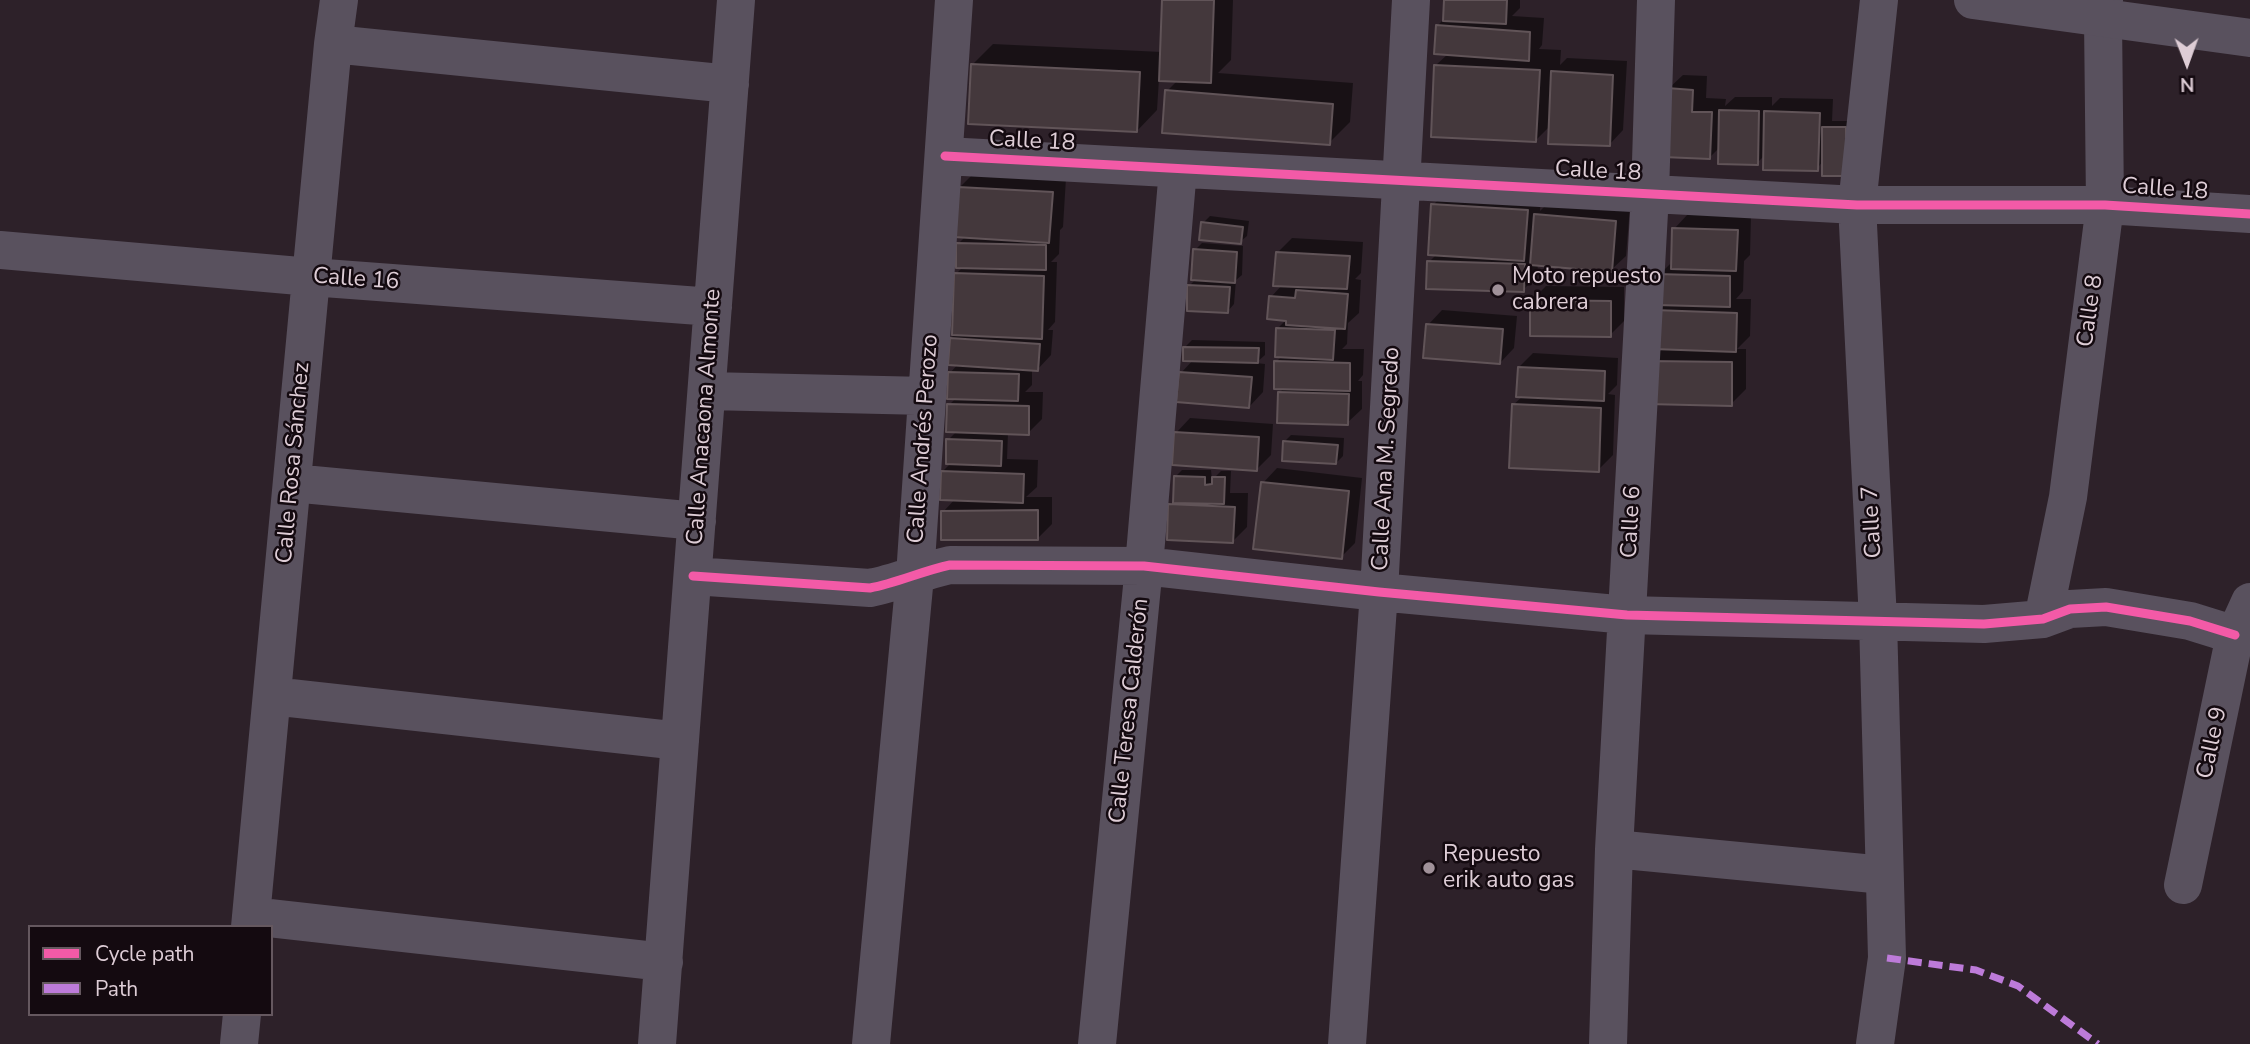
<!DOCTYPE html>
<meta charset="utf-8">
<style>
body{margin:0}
#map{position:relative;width:2250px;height:1044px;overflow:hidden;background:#2d2129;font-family:"Nunito Sans",sans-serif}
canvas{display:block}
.legend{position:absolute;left:28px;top:925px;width:245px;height:91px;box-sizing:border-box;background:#140a10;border:2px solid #65585f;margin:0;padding:9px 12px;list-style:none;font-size:21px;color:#decdd6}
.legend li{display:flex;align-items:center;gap:14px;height:35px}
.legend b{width:35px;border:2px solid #65585f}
.north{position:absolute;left:2152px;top:28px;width:70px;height:70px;-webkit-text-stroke:5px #140a10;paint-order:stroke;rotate:179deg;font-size:19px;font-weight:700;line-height:28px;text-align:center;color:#decdd6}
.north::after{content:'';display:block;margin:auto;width:24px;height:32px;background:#decdd6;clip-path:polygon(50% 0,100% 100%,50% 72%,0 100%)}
</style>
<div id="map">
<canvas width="2250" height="1044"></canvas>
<ul class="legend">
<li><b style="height:9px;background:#f35aa7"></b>Cycle path</li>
<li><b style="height:9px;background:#bd7bd9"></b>Path</li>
</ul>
<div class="north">N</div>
</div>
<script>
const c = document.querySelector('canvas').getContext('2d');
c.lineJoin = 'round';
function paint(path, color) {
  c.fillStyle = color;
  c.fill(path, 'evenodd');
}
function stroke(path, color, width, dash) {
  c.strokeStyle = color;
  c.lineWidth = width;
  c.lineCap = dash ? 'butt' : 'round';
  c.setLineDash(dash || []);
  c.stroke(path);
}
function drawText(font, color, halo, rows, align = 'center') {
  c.font = font + ' "Nunito Sans",sans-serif';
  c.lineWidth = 5;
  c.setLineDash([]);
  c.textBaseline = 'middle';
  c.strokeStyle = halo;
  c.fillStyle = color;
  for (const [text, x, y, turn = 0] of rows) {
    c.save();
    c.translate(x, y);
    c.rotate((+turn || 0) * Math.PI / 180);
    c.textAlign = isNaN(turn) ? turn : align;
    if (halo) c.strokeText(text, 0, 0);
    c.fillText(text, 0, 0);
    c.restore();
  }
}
paint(new Path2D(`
 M1164,0h69l-2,60 -13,13 135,10 -3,39 -21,21 -162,-52 11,-11 -19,-1 -2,31 -20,21 -165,-66 21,-21 169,8z
 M1445,0h75v8l-8,8 32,2 -2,27 -3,4 22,1 -1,15 7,-7 60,3 -4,69 -14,15 -59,-19 -14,14 -100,-75 12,-11 -10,-29 7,-7z
 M1683,75l24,1 -1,22 20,1 -1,7 10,-9h37v9l8,-8 53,1 -1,22h20l-35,48 -52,-14 -8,8 -37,-16 -11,11 -41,-69z
 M974,173l92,5 -3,49 -3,3 -1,24 -8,8h6l-2,60 -7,8h5l-2,25 -14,15 -5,-1v16l-7,7h18l-1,27 -14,14h-20l-1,26 31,1 -1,27 -11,10h26v27l-14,14 -95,-26 13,-14 -13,-27 8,-8 -3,-23 9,-9 -8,-26 7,-7 -6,-25 8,-9 -7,-26 5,-5v-59l8,-8 -6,-22 8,-8 -7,-48z
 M1447,191l94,5 -1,15 10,-10 80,6 -4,49 -15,14 -73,-6 -1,12 -14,14 -94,-28 8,-8 -4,-49z
 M1688,214l63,2 -1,39 -6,6 -1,30 -7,8h15l-1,37 -13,13h9v40l-15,15 -81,-43 13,-13 -4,-73 14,-14 1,-32z
 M1210,216l39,5 -2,15 -7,6 -37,-19z
 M1292,238l71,4 -2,31 -6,6 6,1 -2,33 -11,10 -1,21 -5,5h22l-1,26 -5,6h4v28l-15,14 -68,-30 6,-6 -9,-25 6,-6 -4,-28 9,-9 -16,-22 12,-13 -5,-32z
 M1202,243l41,3 -1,29 -6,5 -2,24 -6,7 -39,-25 7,-7 -1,-29z
 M1546,286l78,1v34l-14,14 -78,-35z
 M1442,310l75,6 -3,32 -14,15 -72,-38z
 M1192,340l73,2v13l-9,8 9,1 -2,28 -14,15 -68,-34 12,-13 -8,-13z
 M1533,353l85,5 -1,27 -9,9 7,1 -2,60 -15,15 -85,-65 10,-9 -4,-29z
 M1190,418l83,6 -2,31 -14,14 -81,-36z
 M1291,435l53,3 -1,18 -7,7 -52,-21z
 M1277,468l85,10 -7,65 -14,14 -78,-74z
 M1182,470h29l1,10 9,-9h10l-1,22h18l-1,34 -14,14 -63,-36 5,-5v-23z`), '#0007');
const building = new Path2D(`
 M1162,0h52l-3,83 -52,-2z
 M1444,0h63l-1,24 -63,-3z
 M1436,25l94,7 -1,29 -95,-7z
 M971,64l169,8 -3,60 -169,-8z
 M1434,65l106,5 -4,72 -105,-5z
 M1551,71l62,4 -3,71 -62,-2z
 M1667,88l26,2 -1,22h20l-2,47 -47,-2z
 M1165,90l168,14 -3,41 -168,-12z
 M1719,110l40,1 -1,54 -40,-1z
 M1764,111l56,2 -2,58 -55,-1z
 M1822,127h24v49h-24z
 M958,187l95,5 -4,51 -95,-6z
 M1431,204l97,6 -4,51 -96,-6z
 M1534,214l82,7 -4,51 -82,-7z
 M1201,222l42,5 -2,17 -42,-4z
 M1672,228l66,2 -2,41 -65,-2z
 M956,243l90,2v25l-90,-2z
 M1193,249l44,3 -2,31 -44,-3z
 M1276,252l74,4 -3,33 -74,-3z
 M1427,261l98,3 -1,28 -98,-3z
 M954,273l90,3 -2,63 -90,-4z
 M1657,274l73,2v31l-74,-2z
 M1187,285l43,2 -2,26 -41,-2z
 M1296,290l52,4 -3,35 -59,-4v-4l-19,-2 2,-23 26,2z
 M1530,300l81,1v36l-81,-1z
 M1654,310l83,3 -1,39 -83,-3z
 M1426,324l77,5 -3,35 -77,-6z
 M1276,328l59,2 -2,30 -58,-3z
 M950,338l90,6 -2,27 -90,-6z
 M1183,347l76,1 -1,15 -75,-2z
 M1274,361l76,2v28l-76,-2z
 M1648,361l84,1v44l-85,-2z
 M1518,367l87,4 -1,30 -88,-4z
 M948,372l71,2 -1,27 -71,-2z
 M1179,372l73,5 -3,31 -73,-6z
 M1278,392l71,2 -1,31 -71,-2z
 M947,404l82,2v29l-83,-3z
 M1512,404l89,4 -2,64 -90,-4z
 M1174,432l85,5 -2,34 -85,-6z
 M946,439l56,2 -1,25 -55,-2z
 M1283,441l55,4 -2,19 -54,-3z
 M941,471l83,3 -1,29 -83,-3z
 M1174,476l31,1v8l7,-1v-7h13l-1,27 -51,-1z
 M1261,482l88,9 -7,68 -89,-10z
 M1168,504l67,3 -2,36 -66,-3z
 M1038,510v30h-97v-29z`);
paint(building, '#44383c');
stroke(building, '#615458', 2);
stroke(new Path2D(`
 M333,44l397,40
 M945,156l912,49h248l145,9
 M0,250l311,27 402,30
 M707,391l220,5
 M292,483l405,38
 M693,576l177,12c27,-5 52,-17 80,-23l194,1 235,26 248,23 357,9 59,-5 27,-10 36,-2 84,14 45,14
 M2043,619l25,-122 37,-292 -2,-186 1,-19
 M272,696l408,45
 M1614,849l270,26
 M2183,885l52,-250 15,-33
 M251,916l413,46
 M250,927l83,-883 6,-44
 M239,1044l3,-30
 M657,1044l79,-1044
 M871,1044l44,-468 39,-576
 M1097,1044l47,-478 34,-397
 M1347,1044l32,-452 32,-592
 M1608,1044l6,-195 36,-655 6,-194
 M1875,1044l12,-86 -9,-338 -21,-415 22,-205`), '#59515e', 38);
stroke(new Path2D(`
 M1973,0l277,38`), '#59515e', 38);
stroke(new Path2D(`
 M1887,958l89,12 42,16 80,58`), '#bd7bd9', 7, [14, 7]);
stroke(new Path2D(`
 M945,156l912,49h248l145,9
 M693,576l177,12c27,-5 52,-17 80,-23l194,1 235,26 248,23 357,9 59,-5 27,-10 36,-2 84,14 45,14`), '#f35aa7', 9);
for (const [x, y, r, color] of [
 [1498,290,7,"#a09199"],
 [1429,868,7,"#a09199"]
]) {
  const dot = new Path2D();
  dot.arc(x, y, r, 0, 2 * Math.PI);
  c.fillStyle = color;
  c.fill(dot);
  stroke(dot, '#140a10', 2.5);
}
drawText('23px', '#decdd6', '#140a10', [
 ["Calle 18",1032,142,3],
 ["Calle 18",1598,172,3],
 ["Calle 18",2165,190,4],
 ["Calle 16",356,280,4],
 ["Calle 8",2091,311,-82],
 ["Calle Anacaona Almonte",705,417,-86],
 ["Calle Andrés Perozo",924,439,-86],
 ["Calle Ana M. Segredo",1387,459,-87],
 ["Calle Rosa Sánchez",294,463,-85],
 ["Calle 6",1632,522,-87],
 ["Calle 7",1873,522,-93],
 ["Calle Teresa Calderón",1130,711,-84],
 ["Calle 9",2213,743,-78]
]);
drawText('23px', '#decdd6', '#140a10', [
 ["Moto repuesto",1512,277],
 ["cabrera",1512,303],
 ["Repuesto",1443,855],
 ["erik auto gas",1443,881]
], 'left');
</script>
